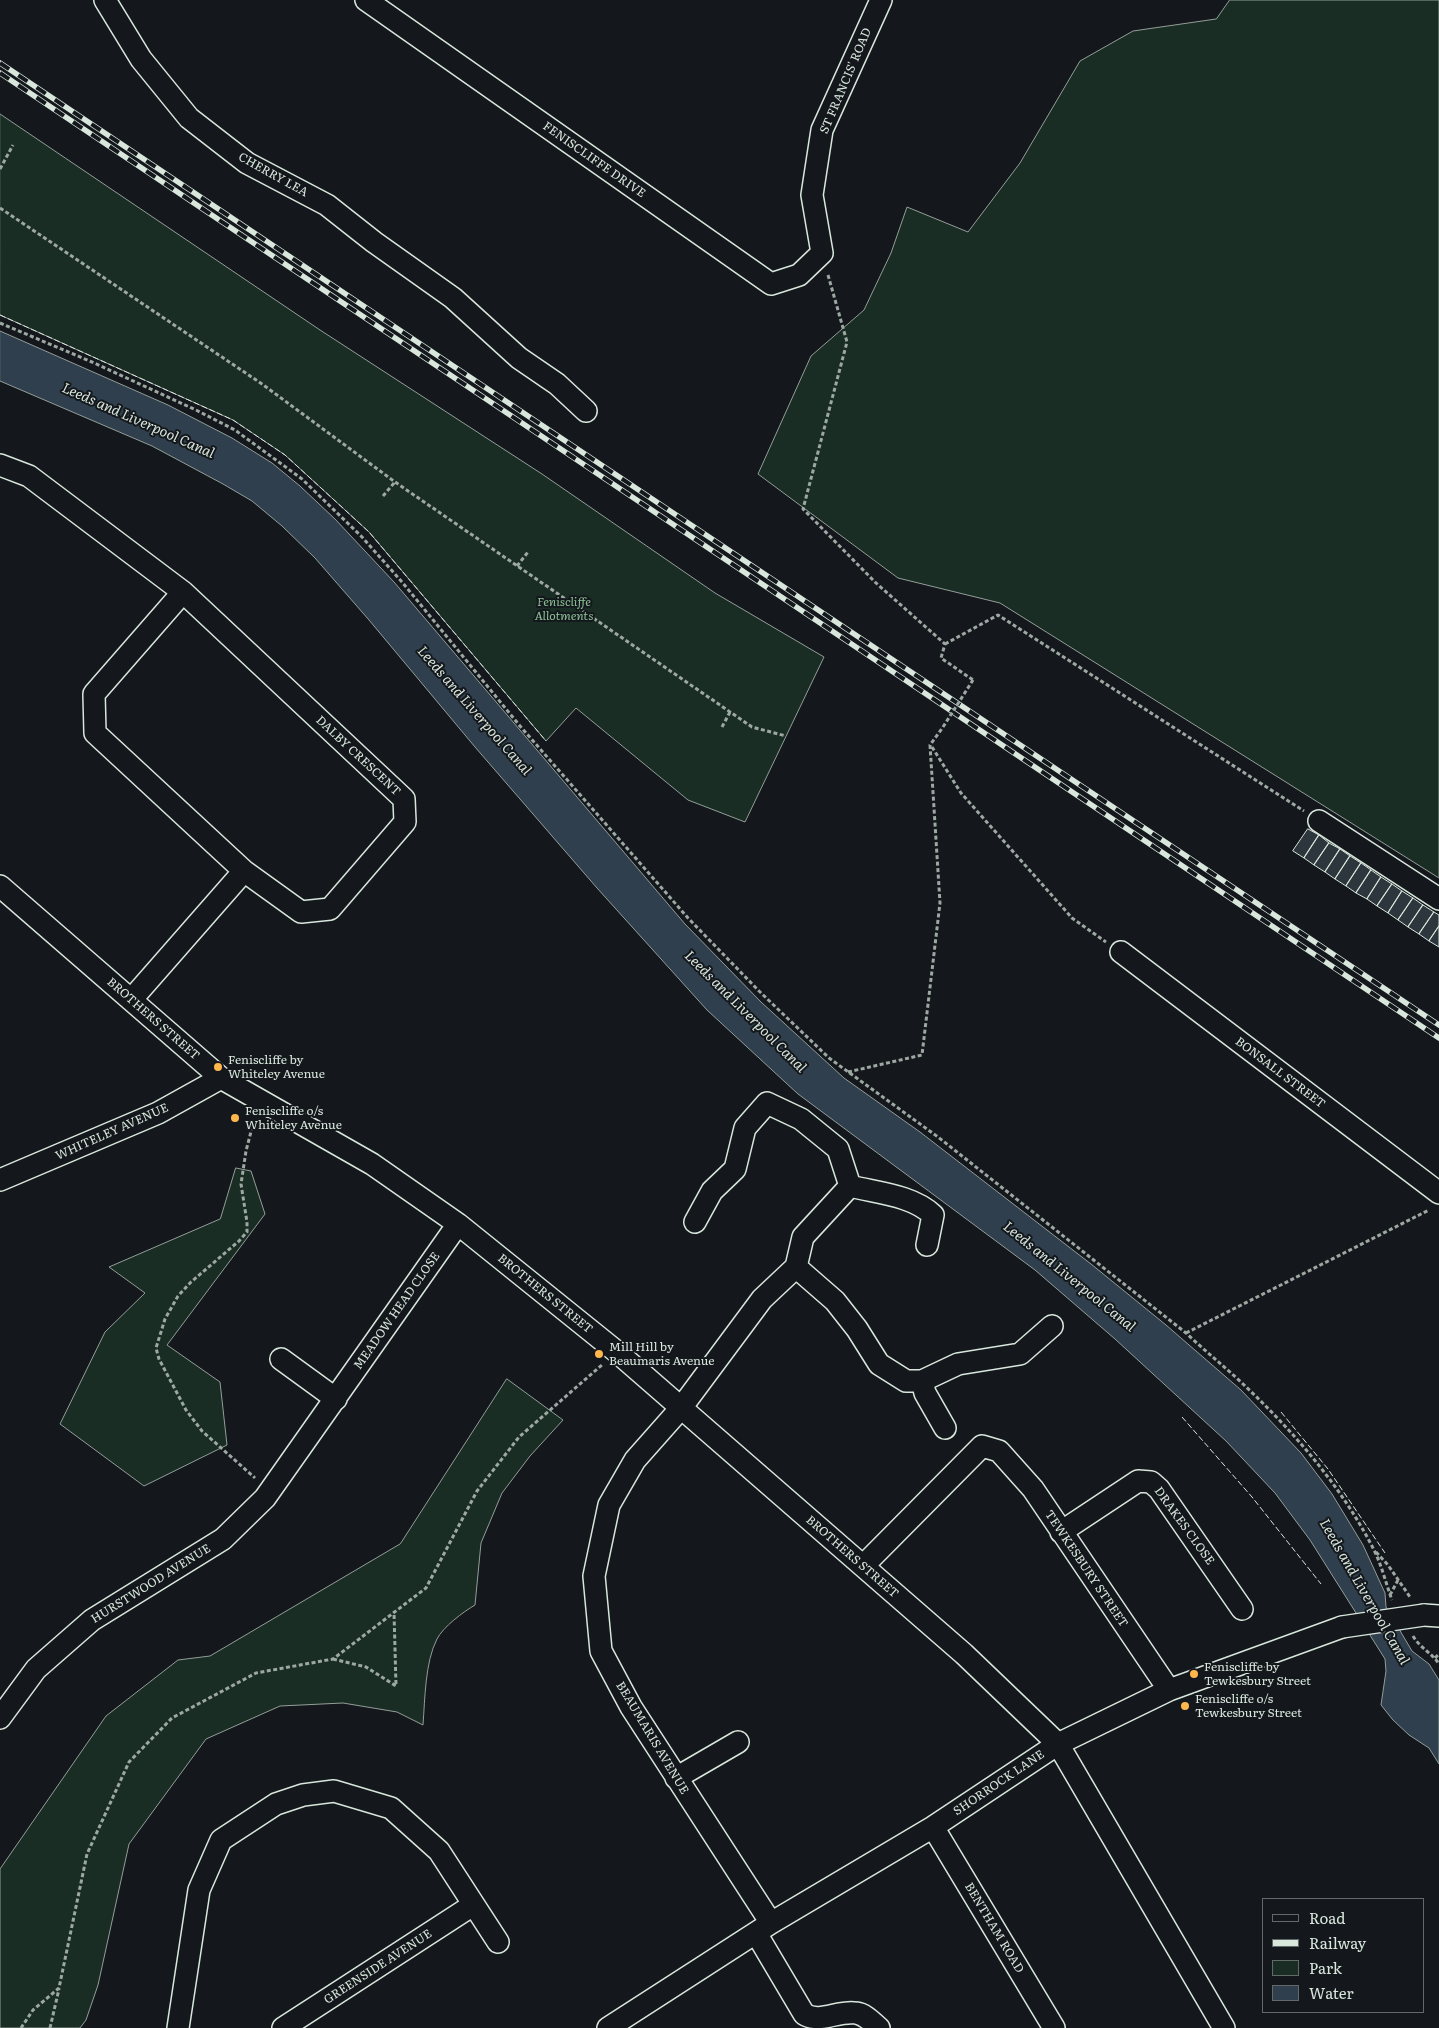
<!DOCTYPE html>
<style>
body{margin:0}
#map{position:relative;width:1439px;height:2028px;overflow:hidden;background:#14181c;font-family:Literata,serif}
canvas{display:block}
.legend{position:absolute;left:1262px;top:1898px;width:162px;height:115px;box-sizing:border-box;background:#14181c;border:1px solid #626a69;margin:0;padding:6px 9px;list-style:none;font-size:15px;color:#d8e6dc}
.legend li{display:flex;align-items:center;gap:10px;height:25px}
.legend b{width:25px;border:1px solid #626a69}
</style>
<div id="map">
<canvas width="1439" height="2028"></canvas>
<ul class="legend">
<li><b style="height:6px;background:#14181c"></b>Road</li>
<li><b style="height:6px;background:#d8e6dc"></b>Railway</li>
<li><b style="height:14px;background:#1a2d24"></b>Park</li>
<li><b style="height:14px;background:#2f3f4d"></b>Water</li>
</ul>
</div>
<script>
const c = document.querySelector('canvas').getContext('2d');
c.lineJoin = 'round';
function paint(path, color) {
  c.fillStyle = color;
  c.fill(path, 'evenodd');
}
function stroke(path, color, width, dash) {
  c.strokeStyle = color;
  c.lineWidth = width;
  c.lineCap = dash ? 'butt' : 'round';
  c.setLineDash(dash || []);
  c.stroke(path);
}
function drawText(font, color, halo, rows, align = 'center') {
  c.font = font + ' Literata,serif';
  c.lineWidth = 4;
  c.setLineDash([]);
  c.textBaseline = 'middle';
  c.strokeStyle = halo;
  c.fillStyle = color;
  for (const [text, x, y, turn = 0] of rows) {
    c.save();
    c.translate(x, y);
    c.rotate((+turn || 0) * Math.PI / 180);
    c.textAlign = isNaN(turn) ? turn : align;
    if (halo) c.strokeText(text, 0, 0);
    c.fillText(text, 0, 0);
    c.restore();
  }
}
const green = new Path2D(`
 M1230,0h209v878l-439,-275 -102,-25 -140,-104 53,-118 53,-46 27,-57 16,-46 61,25 52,-69 60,-102 53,-30 83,-12z
 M0,114l320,216 222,144 173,119 109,64 -79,165 -57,-22 -112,-92 -30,33 -177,-209 -84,-77 -52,-35 -233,-105z
 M236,1168l15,3 14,43 -98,131 53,37 7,63 -83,41 -84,-62 45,-92 40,-39 -36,-26 111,-48z
 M507,1379l56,41 -33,36 -28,37 -21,50 -6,62c-12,7 -32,22 -38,34 -12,23 -12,60 -14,86l-26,-13 -54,-9 -63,3 -74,33 -77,105 -31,141 -12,35 -6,8h-80v-159l106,-153 72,-56 32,-4 190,-112z`);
paint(green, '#1a2d24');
stroke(green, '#939e99', 1);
const water = new Path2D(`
 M0,331l168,74 64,33 40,25 28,23 35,33 59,63 291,342 76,78 83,76 76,54 171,132 75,61 75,65 60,63 31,41 31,51 22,48 1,14 26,44 17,13 10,16v84l-10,-16 -20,-13 -16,-15 -12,-15 5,-34 -1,-12 -75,-119 -35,-47 -49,-52 -111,-102 -80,-69 -237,-176 -91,-84 -110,-122 -122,-141 -106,-127 -54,-62 -33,-32 -30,-25 -29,-17 -71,-38 -152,-65z`);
paint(water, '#2f3f4d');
stroke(water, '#939e99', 1);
const building = new Path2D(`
 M1308,829l11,6 -15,23 -11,-7z
 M1319,835l10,8 -15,22 -10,-7z
 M1329,843l11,6 -15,23 -11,-7z
 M1340,849l10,7 -15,23 -10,-7z
 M1350,856l11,7 -15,23 -11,-7z
 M1361,863l10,7 -15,23 -10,-7z
 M1371,870l10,7 -14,22 -11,-6z
 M1381,877l11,7 -15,22 -10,-7z
 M1392,884l10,7 -14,22 -11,-7z
 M1402,891l11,7 -15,22 -10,-7z
 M1413,898l10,7 -15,22 -10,-7z
 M1423,905l11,7 -15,22 -11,-7z
 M1434,912l5,3v11l-10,15 -10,-7z
 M1439,926v21l-10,-6z`);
paint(building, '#2c363c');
stroke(building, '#d8e6dc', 1);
const minor = new Path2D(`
 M105,0l36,59 48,59 58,45 80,42 47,37 79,56 66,60 38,26 29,27
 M366,0l405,284 28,-9 23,-22 -10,-58 10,-65 59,-130
 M0,465l29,11 154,116 221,207 1,23 -75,87 -29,3 -57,-41 -149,-138 -1,-39 89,-102
 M1319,821l120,78
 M0,886l221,192 151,86 86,60 159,128 347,302 94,90 166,284
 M1121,952l318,241
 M131,1000l113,-129
 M0,1180l158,-67 63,-35
 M850,1186c27,7 62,9 83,29l-6,30
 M695,1222l17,-31 23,-22 10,-41 22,-25 34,16 37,30 12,37 -47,51 -7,30 -34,32 -81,109 -46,52 -26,45 -15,71 7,75 30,56 140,216
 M796,1267l39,34 22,28 22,35 27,17h16l36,-17 62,-10 32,-28
 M281,1359l55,40
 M922,1381l3,12 20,35
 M1061,1532l77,-51 13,1 8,7 83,120
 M863,1566l119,-120 17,5 34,38 136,201
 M1424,1615l15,1
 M0,1718l36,-49 56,-49 131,-81 42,-41 193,-274
 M676,1778l62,-36
 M933,1827l121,201
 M756,1933l48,81c16,10 34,-4 52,-1 9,1 16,9 23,15
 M178,2028l21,-138 22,-50 55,-36 27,-9 31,-4 57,17 48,43 59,91
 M283,2028l190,-123
 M608,2028l163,-105 162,-96 125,-83 111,-54 173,-63`);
stroke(minor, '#d8e6dc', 24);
stroke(new Path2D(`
 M0,169l13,-24
 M0,208l262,176 133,98 357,245 34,9
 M828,275l19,67 -44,167 73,74 69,61 -4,14 32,22
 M0,323l92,39 104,48 39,20 67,49 60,58 40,45 118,144 168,192 71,73 70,67 109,79 248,196c19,18 38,33 57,51 51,48 99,103 131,166 8,16 12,34 18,50
 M383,496l12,-14
 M517,566l11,-14
 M945,644l53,-29 306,196
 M722,727l8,-15
 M932,747l29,46 111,125 34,24
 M848,1072l74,-17 18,-152 -10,-158 13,-18
 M254,1120l-8,31 -5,33 6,38v10l-8,9 -48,41 -13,14 -13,23 -9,29 3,11 27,51 16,21 53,47
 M1186,1333l243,-123
 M1376,1552l12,13 22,32
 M1390,1595l8,-15
 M1413,1636c7,12 19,17 26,28
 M1435,1658l4,-4
 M333,1659l33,8 30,19 -2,-74
 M21,2028l12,-18 26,-22 28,-134 42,-92 43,-44 84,-45 77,-14 93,-71 51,-97 42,-54 84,-73
 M50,2028l9,-39`), '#9da8a2', 3, [4, 2.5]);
stroke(minor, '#14181c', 21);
const rail = new Path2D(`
 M0,63l1439,962
 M0,73l1439,965`);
stroke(rail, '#d8e6dc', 5.5);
stroke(rail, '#14181c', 4, [11]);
const minorBridge = new Path2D(`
 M1342,1627l82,-12`);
stroke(minorBridge, '#d8e6dc', 24, []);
stroke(new Path2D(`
 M943,727l30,-47`), '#9da8a2', 3, [4, 2.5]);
stroke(minorBridge, '#14181c', 21);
stroke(new Path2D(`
 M0,315l233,105 52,35 84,77 177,209
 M1281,1412l47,57 57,84
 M1182,1417l70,80 69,87`), '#d8e6dc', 1, [6, 2.5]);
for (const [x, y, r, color] of [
 [218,1067,5,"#ffb74d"],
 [235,1118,5,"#ffb74d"],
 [599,1354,5,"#ffb74d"],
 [1194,1674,5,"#ffb74d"],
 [1185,1706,5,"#ffb74d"]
]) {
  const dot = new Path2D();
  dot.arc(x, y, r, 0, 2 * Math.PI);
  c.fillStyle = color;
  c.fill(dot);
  stroke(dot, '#14181c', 2);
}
drawText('12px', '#d8e6dc', '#14181c', [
 ["ST FRANCIS' ROAD",846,81,-67],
 ["FENISCLIFFE DRIVE",594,160,35],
 ["CHERRY LEA",273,175,29],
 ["DALBY CRESCENT",358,756,43],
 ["BROTHERS STREET",153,1019,41],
 ["BONSALL STREET",1280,1073,37],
 ["WHITELEY AVENUE",112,1132,-24],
 ["BROTHERS STREET",545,1294,39],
 ["MEADOW HEAD CLOSE",397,1311,-55],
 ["DRAKES CLOSE",1184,1526,54],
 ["BROTHERS STREET",852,1557,41],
 ["TEWKESBURY STREET",1086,1569,56],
 ["HURSTWOOD AVENUE",151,1584,-32],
 ["BEAUMARIS AVENUE",652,1738,59],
 ["SHORROCK LANE",999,1783,-34],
 ["BENTHAM ROAD",994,1928,59],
 ["GREENSIDE AVENUE",378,1967,-33]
]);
drawText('italic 12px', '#8ac095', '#14181c', [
 ["Feniscliffe",564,602],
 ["Allotments",564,616]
]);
drawText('12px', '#d8e6dc', '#14181c', [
 ["Feniscliffe by",228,1060],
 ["Whiteley Avenue",228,1074],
 ["Feniscliffe o/s",245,1111],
 ["Whiteley Avenue",245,1125],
 ["Mill Hill by",609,1347],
 ["Beaumaris Avenue",609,1361],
 ["Feniscliffe by",1204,1667],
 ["Tewkesbury Street",1204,1681],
 ["Feniscliffe o/s",1195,1699],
 ["Tewkesbury Street",1195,1713]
], 'left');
drawText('italic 14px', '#d8e6dc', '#14181c', [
 ["Leeds and Liverpool Canal",138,421,24],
 ["Leeds and Liverpool Canal",474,711,49],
 ["Leeds and Liverpool Canal",745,1012,45],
 ["Leeds and Liverpool Canal",1069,1277,39],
 ["Leeds and Liverpool Canal",1364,1592,60]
]);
</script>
